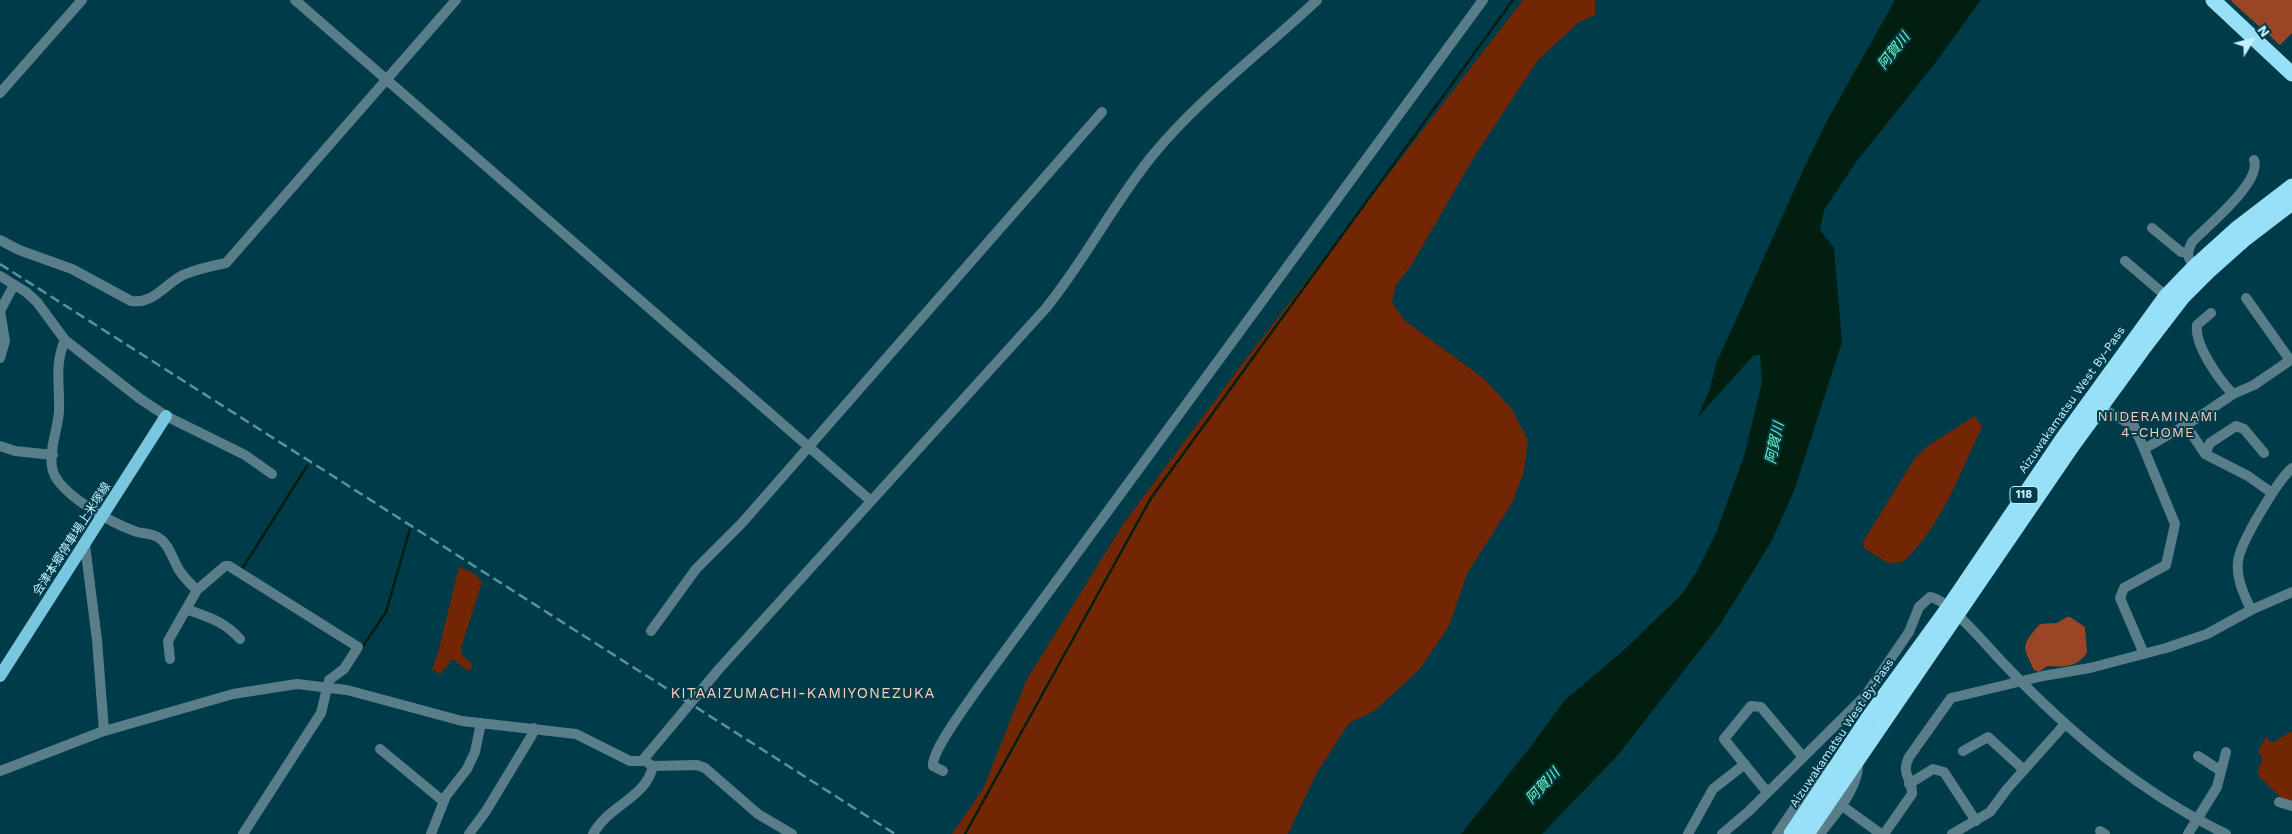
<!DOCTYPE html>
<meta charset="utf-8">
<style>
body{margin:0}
#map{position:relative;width:2292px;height:834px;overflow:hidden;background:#003b49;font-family:"Work Sans",sans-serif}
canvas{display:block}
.north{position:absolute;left:2227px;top:15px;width:50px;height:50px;-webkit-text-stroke:4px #003b49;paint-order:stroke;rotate:53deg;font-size:14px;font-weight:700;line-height:20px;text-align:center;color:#c4f0ff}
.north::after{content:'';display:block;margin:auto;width:18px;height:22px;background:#c4f0ff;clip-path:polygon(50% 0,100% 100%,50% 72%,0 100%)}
</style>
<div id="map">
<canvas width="2292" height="834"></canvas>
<div class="north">N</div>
</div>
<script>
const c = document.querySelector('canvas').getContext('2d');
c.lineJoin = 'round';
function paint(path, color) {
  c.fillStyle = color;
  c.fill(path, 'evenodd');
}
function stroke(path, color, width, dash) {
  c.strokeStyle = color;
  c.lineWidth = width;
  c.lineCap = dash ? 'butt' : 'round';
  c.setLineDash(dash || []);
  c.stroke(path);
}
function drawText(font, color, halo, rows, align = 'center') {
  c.font = font + ' "Work Sans","Noto Sans JP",sans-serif';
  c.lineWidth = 4;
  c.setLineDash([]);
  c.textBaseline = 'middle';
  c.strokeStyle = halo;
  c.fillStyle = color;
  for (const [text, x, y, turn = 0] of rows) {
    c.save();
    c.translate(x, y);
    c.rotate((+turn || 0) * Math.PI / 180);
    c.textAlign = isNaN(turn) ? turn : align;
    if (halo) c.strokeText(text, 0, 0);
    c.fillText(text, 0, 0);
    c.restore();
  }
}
paint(new Path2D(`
 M1523,0h72v15l-16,7 -41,38 -64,97 -62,107 -17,23 -3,16 12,17 79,58 28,30 17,32 -4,31 -12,32 -44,69 -20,56 -30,43 -44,40 -25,12 -33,51 -28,60h-336l31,-45 44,-110 97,-156 116,-156z
 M1975,416l7,11c-22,46 -41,100 -79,135l-15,1 -24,-15 -1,-6 52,-84 14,-13z
 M459,567l15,6 8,9 -21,66 1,7 11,10 -5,6 -15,-12 -13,15 -8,-5 6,-16z
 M2292,731v70l-12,-4 -23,-23 6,-17 -5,-5 8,-15 6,6z`), '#732604');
paint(new Path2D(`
 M2232,0h60v33l-12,12 -49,-44z
 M2067,617h3l15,10 2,26c-11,15 -23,14 -40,13l-8,6 -5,-2c-12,-25 -13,-24 6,-46l17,-1z`), '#9a4526');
paint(new Path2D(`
 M1895,0h86l-45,62 -80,100 -32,48 -4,20 14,18 8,94 -48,149 -23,51 -50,81 -103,132 -76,79h-81l67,-84 37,-50 58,-49 59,-57 15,-23 20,-40 28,-78 17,-71 -2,-27h-6l-57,63 12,-26 7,-28 89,-198 23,-47z`), '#001f10');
stroke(new Path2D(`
 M242,569l65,-103
 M361,649l25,-37 24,-83
 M965,834l186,-336 362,-498`), '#001f10', 2.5);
stroke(new Path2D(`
 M295,0l576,501
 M0,93l82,-93
 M2152,228l29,24 7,1
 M0,240l19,10 53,19 59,32c23,3 34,-17 52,-26 14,-6 28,-9 43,-12l230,-263
 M2125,261l41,35
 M2195,266c-9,-8 -8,-14 -3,-24 15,-16 70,-60 62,-82
 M0,276l26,16 11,10 28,38 74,58 27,18 79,39 27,19
 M2246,298l44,62
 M2211,313l-14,12c-3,20 23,56 36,69
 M65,340c-11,26 -5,43 -6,71 -1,18 -10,38 -7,56 3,26 62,57 85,65 8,2 15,1 22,6 10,6 14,22 20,32 5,7 11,14 18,20
 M0,358l5,-17 -5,-30 14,-26
 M2101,408l33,18 10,23 31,75 -9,41 -42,23 -4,10 24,56
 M2186,425l19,29 43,22 24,17
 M0,446l15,5 38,4
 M2144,449l52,-30 37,-25 21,-9 38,-26
 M2205,454l5,-11 26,-17 8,3 20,24
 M85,545l12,95 7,91
 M186,609c22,8 38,12 54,30
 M2251,610c-7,-16 -15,-31 -13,-48 1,-18 40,-82 54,-94
 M651,631l45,-62 46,-46 360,-411
 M170,659l-2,-18 29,-51 28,-24h4l129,81 -14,22 -15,11 -8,33 -78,121
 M380,749l63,52
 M1963,751l25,-14 36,33
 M2198,756l23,15
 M653,766l44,-1 8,3 53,46 34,20
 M0,771l101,-39 132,-38 64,-10 50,6 115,31 114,13 54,27h12l77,-92 327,-361c39,-48 67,-104 106,-152 46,-57 111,-105 165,-156
 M943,771l-10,-5c-2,-15 35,-63 45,-78l505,-688
 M1909,784l24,-15 11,3 32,49
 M1767,792l-43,-53 27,-33 10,1 42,50
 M2279,802l13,4
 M1841,805l40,29
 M2100,831l5,3
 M431,834l15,-38 21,-27 8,-17 6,-29
 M469,834l17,-23 46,-76 2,-7
 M593,834c16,-29 53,-36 60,-68l-5,-3
 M1688,834l25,-45 32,-25
 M1722,834l27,-23 116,-115 44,-64 10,-25 11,-10c20,3 60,53 75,68 65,68 136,128 221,169
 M1777,834l37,-55 11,-12 10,3
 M1820,834c15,-20 40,-47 38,-73
 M1884,834l28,-40c1,-16 -12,-18 -3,-37l42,-59 92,-22 47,-8 76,-20 41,-14 44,-24 41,-18
 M1952,834l38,-22 17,-23 58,-65
 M2188,834l29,-47 9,-35`), '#597e89', 10);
stroke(new Path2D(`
 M0,676l166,-260`), '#79c6df', 12);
stroke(new Path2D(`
 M2213,0l79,74
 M1791,834l77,-116 80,-110 115,-170 103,-142 29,-30 41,-37 56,-43
 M1807,834l266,-389 70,-96 40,-52 25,-25 37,-33 47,-36`), '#97e0f8', 15);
stroke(new Path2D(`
 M0,264l895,570`), '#5d919f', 2.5, [10, 5]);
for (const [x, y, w] of [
 [2024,495,28]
]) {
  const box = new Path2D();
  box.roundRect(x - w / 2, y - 8.5, w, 17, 4);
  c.fillStyle = '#003b49';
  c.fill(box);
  stroke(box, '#c4f0ff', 1);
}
drawText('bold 11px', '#c4f0ff', null, [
 ["118",2024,495]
]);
drawText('12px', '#c4f0ff', '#003b49', [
 ["Aizuwakamatsu West By-Pass",2072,400,-55],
 ["会津本郷停車場上米塚線",72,539,-57],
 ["Aizuwakamatsu West By-Pass",1842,733,-56]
]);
drawText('italic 14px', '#76febb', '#003b49', [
 ["阿賀川",1894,51,-52],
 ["阿賀川",1775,443,-78],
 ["阿賀川",1543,786,-47]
]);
c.letterSpacing = '1px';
drawText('14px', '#ffcebd', '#003b49', [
 ["NIIDERAMINAMI",2158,417],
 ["4-CHOME",2158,433]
]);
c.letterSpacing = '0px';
c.letterSpacing = '1px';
drawText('15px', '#ffcebd', '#003b49', [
 ["KITAAIZUMACHI-KAMIYONEZUKA",803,694]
]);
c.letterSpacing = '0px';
</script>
